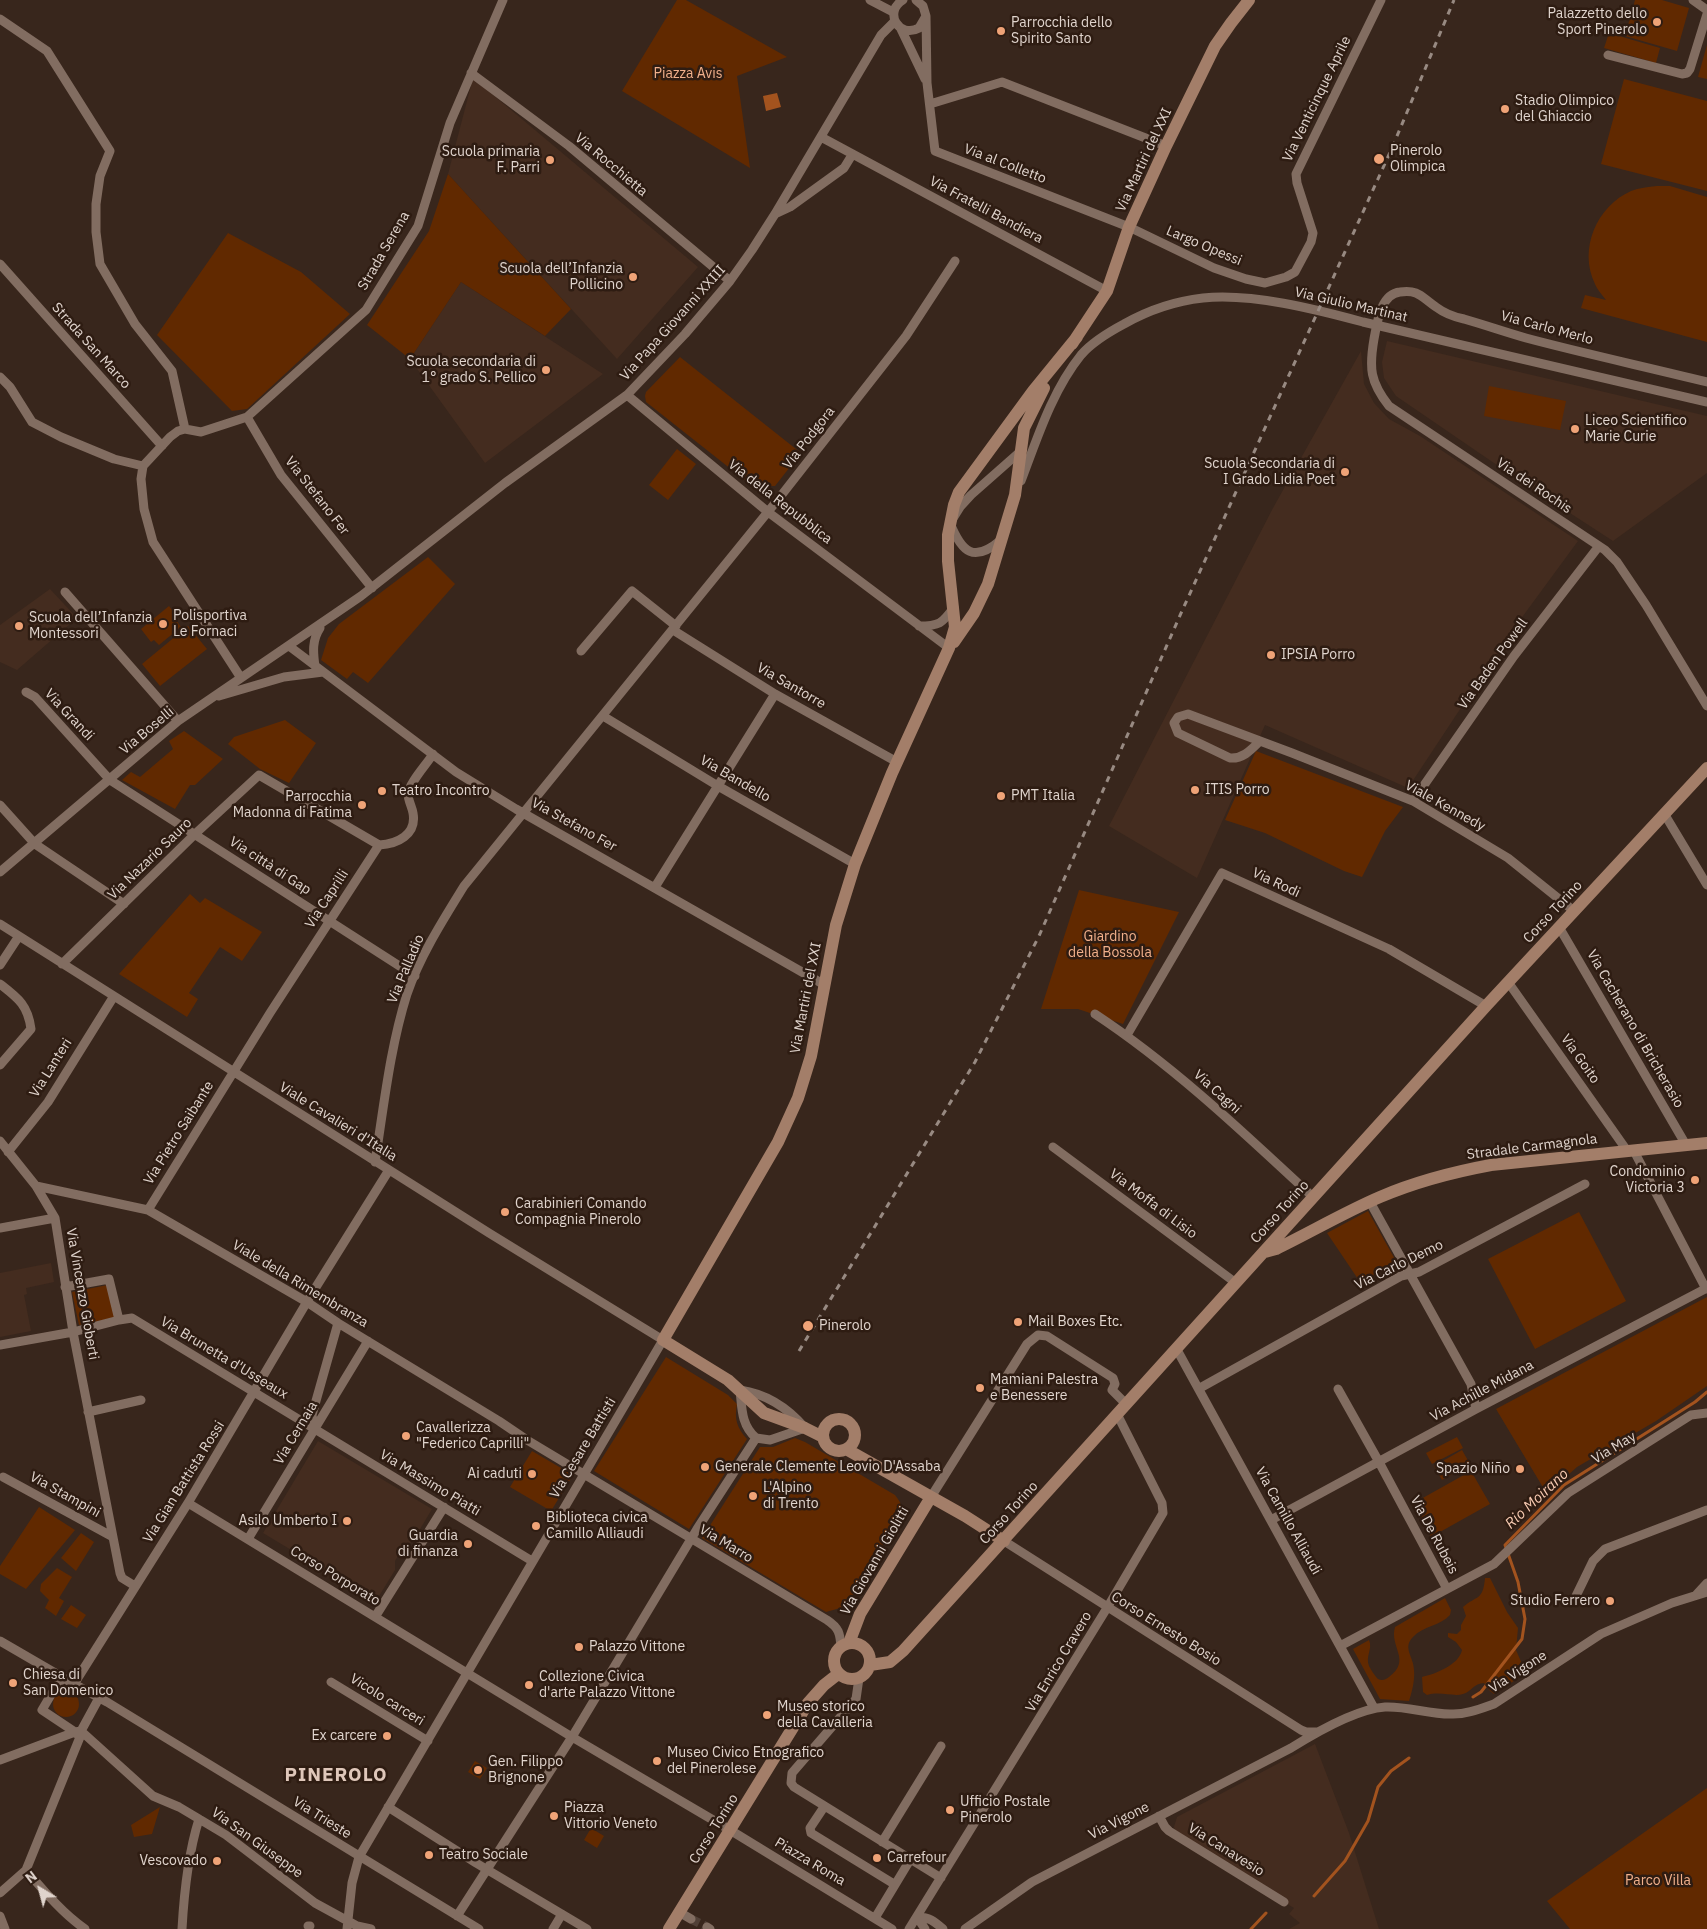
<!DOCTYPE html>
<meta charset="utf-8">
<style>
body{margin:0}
#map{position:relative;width:1707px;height:1929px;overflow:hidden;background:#38261c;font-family:"IBM Plex Sans",sans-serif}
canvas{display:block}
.north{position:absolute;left:15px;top:1864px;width:50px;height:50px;-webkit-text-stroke:4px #2e1c12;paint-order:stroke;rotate:323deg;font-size:14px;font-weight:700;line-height:20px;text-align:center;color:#e0d4cd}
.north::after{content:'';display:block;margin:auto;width:18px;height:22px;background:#e0d4cd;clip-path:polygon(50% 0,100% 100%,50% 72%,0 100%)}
</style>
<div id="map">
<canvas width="1707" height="1929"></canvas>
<div class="north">N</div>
</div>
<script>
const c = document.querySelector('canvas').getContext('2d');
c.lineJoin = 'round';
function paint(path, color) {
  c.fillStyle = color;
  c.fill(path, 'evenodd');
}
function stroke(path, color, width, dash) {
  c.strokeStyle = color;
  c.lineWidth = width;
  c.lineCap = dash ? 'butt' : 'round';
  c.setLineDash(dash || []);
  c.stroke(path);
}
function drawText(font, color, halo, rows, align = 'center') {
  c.font = font + ' "IBM Plex Sans",sans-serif';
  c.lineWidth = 5;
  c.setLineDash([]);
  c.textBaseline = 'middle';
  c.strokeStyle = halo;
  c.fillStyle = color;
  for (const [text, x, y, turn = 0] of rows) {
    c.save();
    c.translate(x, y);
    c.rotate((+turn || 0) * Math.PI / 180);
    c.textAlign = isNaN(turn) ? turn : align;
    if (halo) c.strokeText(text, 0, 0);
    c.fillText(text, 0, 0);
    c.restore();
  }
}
paint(new Path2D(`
 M473,78l225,189 -81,92 -169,-185z
 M461,282l142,92 -118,89 -75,-104z
 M1387,341l320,75v57l-94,68 -100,-65 -117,-80 -12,-18 -2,-16z
 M1361,351l3,33 10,19 15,16 31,17 158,105 -69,94 -101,153 -143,-63 -68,153 -88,-52 164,-318z
 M50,589l27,29 -60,52 -17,-8v-37z
 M51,1263l3,19 -28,6 1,6 -3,1 7,36 -31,6v-64z
 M318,1441l114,68 -19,32 -5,3 -2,-1 -6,9 -5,9v9l-19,31 -113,-68z
 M1315,1744l34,89 30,96h-90l11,-6 -11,-9 5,-6 -118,-73 -2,-8 3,-10z`), '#442c1f');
paint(new Path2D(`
 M677,0h9l101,57 -50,19 13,92 -128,-77z
 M1635,0h27l27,8 -12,43 -52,-15z
 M1609,33l51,15 -4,15 -52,-15z
 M1707,45v34l-9,-2z
 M1624,79l83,22v90l-106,-27z
 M448,174l123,135 -26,27 -84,-54 -51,77 -43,-34 62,-94z
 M1657,186h13l37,11v145l-126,-34 4,-13 21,5c-4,-5 -9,-11 -11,-16 -17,-35 2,-78 36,-93 8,-3 17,-4 26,-5z
 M228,233l73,39 49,42 -103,95 -15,2 -75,-76z
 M680,357l121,96 -26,33h-5l-6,8 -4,-2 -114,-90 -1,-6 1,-4z
 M1489,386l77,15 -6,29 -76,-14z
 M677,449l19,15 -28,36 -19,-15z
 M428,557l27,27 -87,99 -15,-11 -6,7 -26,-19 7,-22 11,-14z
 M169,606l9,12 -2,2 5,7 -22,18 -5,-5 -3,2 -10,-13z
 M188,626l19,23 -47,37 -18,-22z
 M285,720l31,23 -27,40 -29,-14 -32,-25 6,-7z
 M184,731l39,28 -28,26h-5l-15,24 -53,-29 9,-8 9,5 33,-28 -4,-8z
 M1256,751l147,56 -18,24 -23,46 -18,-6 -79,-38 -40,-13z
 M1079,890l100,22 -56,112 -45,-15h-37z
 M190,894l10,9 5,-5 57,34 -20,29 -22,-14 -31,46 9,6 -11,18 -68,-43z
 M1368,1211l29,52 -37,19 -33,-49z
 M1579,1212l47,89 -91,48 -47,-90z
 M108,1285l7,33 -36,7 -7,-33z
 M1707,1297v89l-51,35 -79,46 -30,27 -51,-85z
 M666,1357l62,38 9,9c-3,15 0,24 10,35l-58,90 -95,-58z
 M1457,1437l6,11 -31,16 -6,-11z
 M795,1438l10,4 90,53c5,7 10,13 5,21l-51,86 -5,5 -18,5 -124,-74 58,-91h13z
 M1462,1450l8,14 -28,16 -8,-14z
 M532,1451l41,24 -22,36 -41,-24z
 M1471,1471l19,33 -59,33 -19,-33z
 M39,1507l36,23 -49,59 -26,-15v-8z
 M81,1533l13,9 -18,29 -15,-13z
 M57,1568l15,9 -13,21 5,3 -8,15 -11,-8 4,-8 -9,-9 1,-7z
 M1485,1578h5l17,34 11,16 -2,22 10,23 -32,21 -4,-3 -6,-8c-10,0 -13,9 -21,11 -9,3 -23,-3 -36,1l-4,-3 -1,-15c13,-3 37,-12 40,-27l-6,-8 -8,-5v-4l9,1 4,-4v-5l5,-9 -3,-9c14,-12 20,-6 22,-29z
 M1445,1598l6,12 -1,5c-10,11 -27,11 -37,22 -11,11 1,20 1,33 1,10 -2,22 -5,31l-29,-2 -27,-50 16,-9c4,9 -4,16 0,26 2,4 6,10 9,13 4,2 7,1 11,-2 23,-17 0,-30 6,-50z
 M71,1605l15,10 -9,13 -16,-9z
 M53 1704a13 13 0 1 1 26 0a13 13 0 1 1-26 0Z
 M475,1761l12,7 -7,11 -12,-7z
 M1707,1788v141h-137l-23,-28z
 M160,1807l-8,27 -18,3 -3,-12z
 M591,1828l13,8 -7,12 -13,-8z`), '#612900');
paint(new Path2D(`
 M777,93l4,14 -15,4 -3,-15z`), '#a3531e');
stroke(new Path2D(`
 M1473,1697l8,-5 41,-53 3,-20 -7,-37 -13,-37 59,-60 131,-83 12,-10
 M1314,1896l31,-35 23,-40 10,-34 13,-16 18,-13
 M1251,1929l15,-16`), '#a3531e', 3);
stroke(new Path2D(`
 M691,1919l16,8`), '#514037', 9, [9, 4.5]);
stroke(new Path2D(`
 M870,0l23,12
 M903,0c-20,12 -4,39 16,28l7,-12 -3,-10 -7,-6
 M1693,0l14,10
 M926,16l1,67 8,68 194,76 85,41 32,11 19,4 21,-6 9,-5 16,-30 2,-9 -16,-50 -1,-9 85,-174
 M0,19l47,32 63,100 -10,25 -4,28v28l4,32 35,60 37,47 13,58
 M901,29l24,50
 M1608,55l74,19 5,-1 3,-4 17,-55
 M471,73l98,73 161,135
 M930,104l72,-22 164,64
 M821,137l286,154
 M775,214l15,-7 54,-39 8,-13
 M0,264l162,182
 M0,377l10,10 22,35 29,15 53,22 29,7
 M1707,382c-60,-15 -121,-28 -181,-44 -21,-6 -41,-13 -62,-19 -10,-2 -20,-6 -28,-12 -14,-9 -17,-18 -36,-15 -20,2 -23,32 -26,47 -5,29 -4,43 15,67l216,144 12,12 29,43 61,101
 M627,395l141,117 181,136
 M247,417l34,58 91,113
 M143,466l27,-29 8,-6 7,-2 16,3 46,-15 119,-107 52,-84 32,-103 53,-123
 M143,466l-2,13 3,30 9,33 88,136
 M1021,481c16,-42 31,-90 60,-126 11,-13 28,-23 43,-31 23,-13 52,-23 79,-26 49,-5 112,11 160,24l344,80
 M1001,540c-27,23 -39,13 -51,-17l10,-16 11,-12 51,-45
 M65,592l113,129
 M919,626c20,0 23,-2 35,-19
 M673,630l102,64 122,68
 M289,646l167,126 60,37 307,175
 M581,651l51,-60 44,35
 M315,666c-2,-14 -3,-26 5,-38
 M26,692l9,5 75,83 305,196
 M219,696l65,-19 39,-5
 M603,716l115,70 137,78
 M1260,741c-9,9 -17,18 -30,17l-52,-25 -4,-10 4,-6 10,-3 104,39 121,48 95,57 66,53
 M1413,801l101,-145 85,-110
 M0,805l35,39 89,60
 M1665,815l42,70
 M0,872l178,-151 183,-125 144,-113 122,-88 58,-61 45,-53 22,-31 23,-36 106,-179 13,-13
 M655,887l120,-193
 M0,924l489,309 174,107 -304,517 -7,26 -5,46
 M1559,927l127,218
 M62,964l133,-130 64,-59 120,70
 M0,965l19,-29
 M1508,982l120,170
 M0,984c18,14 28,21 31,45l-31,36
 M1095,1014c80,53 149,119 219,184
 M1127,1035l95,-162 167,76 97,57
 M0,1141l36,45 19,32 18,114 47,241 2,5 13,8
 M1053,1147l183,136
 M1634,1151l72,138
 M8,1152l40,-50 66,-106
 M375,1162c9,-57 15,-114 32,-168 13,-38 36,-74 57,-108l316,-389 126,-161 49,-75
 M36,1186l112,24 159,92 31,21 161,98 28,19 300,180c12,8 13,13 14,27
 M1370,1202l101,182 5,25
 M148,1210l122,-197 109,-168c18,-1 38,-10 34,-32 -1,-6 -5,-13 -5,-19 1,-11 19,-30 25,-40
 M0,1228l55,-10
 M119,1320l13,-2 400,243
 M0,1345l73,-13 46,-12 -10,-41 -44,8
 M1176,1348l198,360
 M1200,1388l201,-112 18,-4 166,-88
 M1338,1389l41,73 68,127
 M740,1390c27,4 48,18 65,38l-35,12 -14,-2c-15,-13 -14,-30 -16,-48z
 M88,1412l53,-12
 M314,1429l-2,-14 26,-92
 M3,1477l110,60
 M931,1497l96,-153 11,-9 9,1 66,42 2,6 -3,6 14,14
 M188,1503l384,234 158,93 162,99
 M1271,1520l205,-111 231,-121
 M248,1539l120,-198
 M1004,1541l297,189 5,2h10
 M1696,1595l11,-12
 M1576,1596l17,-35 12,-12 102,-39
 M375,1617l69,-110
 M0,1641l74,43 33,18c124,76 248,152 372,227
 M1340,1646l154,-82 74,-71 123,-78 16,-2
 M63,1678l-8,10 -13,22 33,22 6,-1 18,-33
 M859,1678l-3,21 -64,74 -1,10 3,4 147,91
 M331,1682l97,59
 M74,1684l114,-181 123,-208 78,-125
 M81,1731l72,65 26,11 47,28 89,68 42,23 14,3
 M0,1760l75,-28 5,5 -54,133 -26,23
 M388,1807l88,56 111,66
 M824,1807l-14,21 1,5 83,51
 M1159,1816l6,11 4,4 115,71
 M882,1842l59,-96
 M26,1870c18,21 36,43 59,59
 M679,1912l12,7
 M0,1916l5,13
 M457,1916l115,-179 125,-208 59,-91
 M917,1917c11,-1 18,5 26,12
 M917,1917l8,12
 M875,1918l35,-58
 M308,1926h2
 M707,1927l3,2
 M182,1929c2,-36 6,-75 17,-110
 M553,1929l9,-15
 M909,1929l198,-321 56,-95 -1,-10 -45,-89
 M965,1929l67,-47 259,-134c24,-15 65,-39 94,-41 22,-1 43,7 65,7 15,1 30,-5 44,-10l107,-70 71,-31 35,-11`), '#826d61', 9);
stroke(new Path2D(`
 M1072,344l35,-53 22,-64 37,-81 49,-100 16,-23 18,-23
 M954,642l20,-29 14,-29 27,-89 9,-67 20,-40
 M1265,1252l11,-3c35,-17 69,-37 104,-52 35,-15 73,-25 111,-32l216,-22
 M823 1435a16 16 0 1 1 32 0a16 16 0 1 1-32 0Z
 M823,1437l-18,-9 -41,-15 -36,-33 -65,-40 115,-198 20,-44 13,-42 25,-131 19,-61 37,-91 57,-125 6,-21 -7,-66v-26l6,-30 5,-13 74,-101 44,-54
 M846,1449l119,67 39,25
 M834 1661a18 18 0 1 1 36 0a18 18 0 1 1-36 0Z
 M849,1643l11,-29 71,-117
 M870,1665l20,-3 13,-11 583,-645 221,-238
 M669,1929l139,-226 16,-18 14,-11`), '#a37e69', 12);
stroke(new Path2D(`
 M799,1351l176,-289 64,-126 143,-325 210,-463 62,-148`), '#988a82', 3, [6, 6]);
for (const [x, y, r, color] of [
 [1657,22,5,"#efa377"],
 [1001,31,5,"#efa377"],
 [1505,109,5,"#efa377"],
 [1379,159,6,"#efa377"],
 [550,160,5,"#efa377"],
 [633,277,5,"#efa377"],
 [546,370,5,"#efa377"],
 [1575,429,5,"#efa377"],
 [1345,472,5,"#efa377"],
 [163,624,5,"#efa377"],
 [19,626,5,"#efa377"],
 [1271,655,5,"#efa377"],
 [1195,790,5,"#efa377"],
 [382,791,5,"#efa377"],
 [1001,796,5,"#efa377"],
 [362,805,5,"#efa377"],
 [1695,1180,5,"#efa377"],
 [505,1212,5,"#efa377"],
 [1018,1322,5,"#efa377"],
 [808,1326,6,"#efa377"],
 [980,1388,5,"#efa377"],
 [406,1436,5,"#efa377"],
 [705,1467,5,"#efa377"],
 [1520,1469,5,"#efa377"],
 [532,1474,5,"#efa377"],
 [753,1496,5,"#efa377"],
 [347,1521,5,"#efa377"],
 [536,1526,5,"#efa377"],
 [468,1544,5,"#efa377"],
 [1610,1601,5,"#efa377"],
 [579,1647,5,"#efa377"],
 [13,1683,5,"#efa377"],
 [529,1685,5,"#efa377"],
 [767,1715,5,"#efa377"],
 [387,1736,5,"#efa377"],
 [657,1761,5,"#efa377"],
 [478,1770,5,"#efa377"],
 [950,1810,5,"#efa377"],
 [554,1816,5,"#efa377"],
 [429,1855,5,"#efa377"],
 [877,1858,5,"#efa377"],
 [217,1861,5,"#efa377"]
]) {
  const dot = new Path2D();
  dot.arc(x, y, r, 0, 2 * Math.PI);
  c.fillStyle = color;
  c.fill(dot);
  stroke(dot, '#2e1c12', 2);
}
drawText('14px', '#e0d4cd', '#2e1c12', [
 ["Palazzetto dello",1647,14,"right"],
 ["Sport Pinerolo",1647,30,"right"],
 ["Parrocchia dello",1011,23],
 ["Spirito Santo",1011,39],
 ["Stadio Olimpico",1515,101],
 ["del Ghiaccio",1515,117],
 ["Pinerolo",1390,151],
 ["Olimpica",1390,167],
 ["Scuola primaria",540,152,"right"],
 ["F. Parri",540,168,"right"],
 ["Scuola dell’Infanzia",623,269,"right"],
 ["Pollicino",623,285,"right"],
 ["Scuola secondaria di",536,362,"right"],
 ["1° grado S. Pellico",536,378,"right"],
 ["Liceo Scientifico",1585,421],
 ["Marie Curie",1585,437],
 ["Scuola Secondaria di",1335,464,"right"],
 ["I Grado Lidia Poet",1335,480,"right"],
 ["Polisportiva",173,616],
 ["Le Fornaci",173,632],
 ["Scuola dell’Infanzia",29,618],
 ["Montessori",29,634],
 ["IPSIA Porro",1281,655],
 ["ITIS Porro",1205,790],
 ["Teatro Incontro",392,791],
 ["PMT Italia",1011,796],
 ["Parrocchia",352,797,"right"],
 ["Madonna di Fatima",352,813,"right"],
 ["Condominio",1685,1172,"right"],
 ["Victoria 3",1685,1188,"right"],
 ["Carabinieri Comando",515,1204],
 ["Compagnia Pinerolo",515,1220],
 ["Mail Boxes Etc.",1028,1322],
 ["Pinerolo",819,1326],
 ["Mamiani Palestra",990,1380],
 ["e Benessere",990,1396],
 ["Cavallerizza",416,1428],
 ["\"Federico Caprilli\"",416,1444],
 ["Generale Clemente Leovio D'Assaba",715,1467],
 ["Spazio Niño",1510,1469,"right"],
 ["Ai caduti",522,1474,"right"],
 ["L'Alpino",763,1488],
 ["di Trento",763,1504],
 ["Biblioteca civica",546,1518],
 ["Camillo Alliaudi",546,1534],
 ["Asilo Umberto I",337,1521,"right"],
 ["Guardia",458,1536,"right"],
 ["di finanza",458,1552,"right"],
 ["Studio Ferrero",1600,1601,"right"],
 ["Palazzo Vittone",589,1647],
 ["Chiesa di",23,1675],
 ["San Domenico",23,1691],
 ["Collezione Civica",539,1677],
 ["d'arte Palazzo Vittone",539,1693],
 ["Museo storico",777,1707],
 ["della Cavalleria",777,1723],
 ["Ex carcere",377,1736,"right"],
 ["Museo Civico Etnografico",667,1753],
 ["del Pinerolese",667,1769],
 ["Gen. Filippo",488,1762],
 ["Brignone",488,1778],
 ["Ufficio Postale",960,1802],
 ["Pinerolo",960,1818],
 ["Piazza",564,1808],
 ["Vittorio Veneto",564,1824],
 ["Teatro Sociale",439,1855],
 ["Carrefour",887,1858],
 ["Vescovado",207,1861,"right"]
], 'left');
drawText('14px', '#f2b08b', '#2e1c12', [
 ["Piazza Avis",688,74],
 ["Giardino",1110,937],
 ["della Bossola",1110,953],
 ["Parco Villa",1658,1881]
]);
drawText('14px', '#e0d4cd', '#2e1c12', [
 ["Via Venticinque Aprile",1317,99,-64],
 ["Via Martiri del XXI",1144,160,-65],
 ["Via al Colletto",1005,164,21],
 ["Via Rocchietta",611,165,40],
 ["Via Fratelli Bandiera",986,210,28],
 ["Largo Opessi",1204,246,23],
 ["Strada Serena",384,251,-60],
 ["Via Giulio Martinat",1351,305,13],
 ["Via Papa Giovanni XXIII",673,323,-48],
 ["Via Carlo Merlo",1547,328,15],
 ["Strada San Marco",91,346,48],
 ["Via Podgora",809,438,-52],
 ["Via dei Rochis",1534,486,34],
 ["Via Stefano Fer",317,496,52],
 ["Via della Repubblica",780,502,38],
 ["Via Baden Powell",1493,664,-54],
 ["Via Santorre",791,686,30],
 ["Via Grandi",69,715,47],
 ["Via Boselli",147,731,-40],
 ["Via Bandello",735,779,30],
 ["Viale Kennedy",1445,806,29],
 ["Via Stefano Fer",574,825,29],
 ["Via Nazario Sauro",150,859,-44],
 ["Via città di Gap",270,866,33],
 ["Via Rodi",1276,883,25],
 ["Via Caprilli",327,899,-57],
 ["Corso Torino",1553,912,-47],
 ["Via Palladio",406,969,-67],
 ["Via Martiri del XXI",806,998,-79],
 ["Via Cacherano di Bricherasio",1635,1029,60],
 ["Via Goito",1580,1059,55],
 ["Via Lanteri",51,1068,-58],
 ["Via Cagni",1217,1092,42],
 ["Viale Cavalieri d'Italia",338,1122,32],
 ["Via Pietro Saibante",179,1133,-58],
 ["Stradale Carmagnola",1532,1147,-7],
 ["Via Moffa di Lisio",1153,1204,37],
 ["Corso Torino",1280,1212,-48],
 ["Via Carlo Demo",1399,1265,-26],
 ["Viale della Rimembranza",300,1284,31],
 ["Via Vincenzo Gioberti",82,1294,80],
 ["Via Brunetta d'Usseaux",224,1358,31],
 ["Via Achille Midana",1482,1391,-28],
 ["Via Cernaia",296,1433,-59],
 ["Via Cesare Battisti",583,1448,-59],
 ["Via May",1614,1448,-31],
 ["Via Gian Battista Rossi",184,1482,-58],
 ["Via Massimo Piatti",430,1483,31],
 ["Via Stampini",65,1495,29],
 ["Corso Torino",1009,1513,-48],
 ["Via Camillo Alliaudi",1288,1521,61],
 ["Via De Rubeis",1434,1535,62],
 ["Via Marro",726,1544,31],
 ["Via Giovanni Giolitti",875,1561,-60],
 ["Corso Porporato",335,1576,31],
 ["Corso Ernesto Bosio",1166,1629,32],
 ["Via Enrico Cravero",1059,1662,-59],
 ["Via Vigone",1518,1672,-33],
 ["Vicolo carceri",387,1700,32],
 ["Via Trieste",322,1818,32],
 ["Via Vigone",1119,1821,-27],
 ["Corso Torino",714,1829,-58],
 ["Via San Giuseppe",257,1843,36],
 ["Via Canavesio",1226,1850,32],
 ["Piazza Roma",810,1862,31]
]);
drawText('italic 15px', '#f8cbb2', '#2e1c12', [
 ["Rio Moirano",1537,1499,-43]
]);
c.letterSpacing = '1px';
drawText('bold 19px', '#dfc7ba', '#2e1c12', [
 ["PINEROLO",336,1776]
]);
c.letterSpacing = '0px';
</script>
